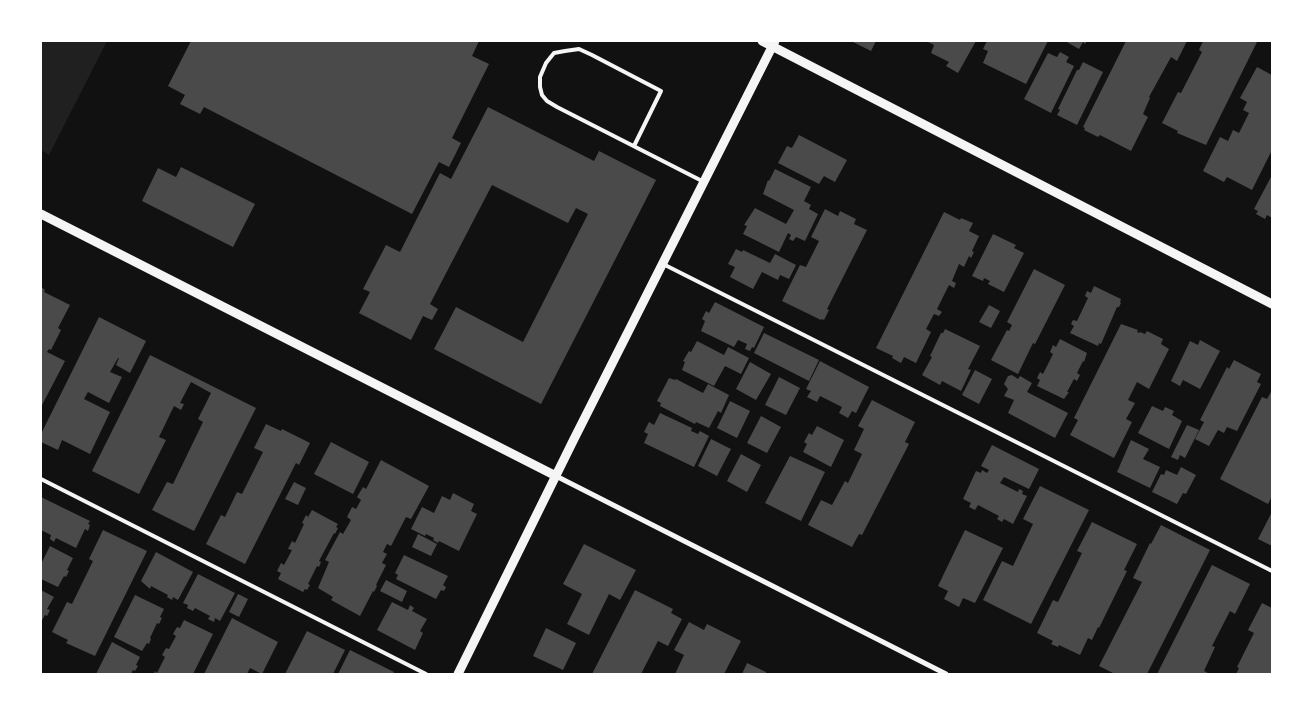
<!DOCTYPE html>
<style>
body{margin:0}
#map{position:relative;width:1313px;height:715px;overflow:hidden;background:#111;font-family:Ubuntu,sans-serif}
canvas{display:block}
.frame{position:absolute;inset:0;border:42px solid #fff;pointer-events:none}
</style>
<div id="map">
<canvas width="1313" height="715"></canvas>
<div class="frame"></div>
</div>
<script>
const c = document.querySelector('canvas').getContext('2d');
c.lineJoin = 'round';
function paint(path, color) {
  c.fillStyle = color;
  c.fill(path, 'evenodd');
}
function stroke(path, color, width, dash) {
  c.strokeStyle = color;
  c.lineWidth = width;
  c.lineCap = dash ? 'butt' : 'round';
  c.setLineDash(dash || []);
  c.stroke(path);
}
paint(new Path2D(`
 M41,41h66l-58,114 -8,-5z`), '#202020');
paint(new Path2D(`
 M191,41h288l-7,15 17,8 -37,74 9,5 -12,24 -10,-5 -27,52 -208,-107 -4,7 -20,-10 5,-9 -17,-9z
 M851,41h25l-5,10z
 M926,41h50l-18,32 -12,-7 3,-4 -18,-9 3,-8z
 M987,41h61l-22,43 -43,-21 5,-12 -5,-2z
 M1065,41h22l-2,3 -2,-2 -4,7z
 M1126,41h61l-10,20 -6,-4 -22,40 1,1 -7,16 5,3 -17,34 -31,-16 -2,2 -14,-7 1,-2 -2,-1z
 M1203,41l54,1 -51,103 -29,-12 1,-2 -16,-8 16,-31 3,1 21,-41 -3,-2z
 M1060,52l9,5 -3,5 8,4 -23,47 -27,-14 24,-46 9,4z
 M1083,62l20,10 -26,53 -20,-10 3,-5 -2,-1 19,-39h2z
 M1257,67l15,8v75l-20,40 -25,-13 -3,5 -21,-11 17,-34 8,4 5,-11 6,3 10,-20 -6,-3 4,-8 -7,-4z
 M488,107l106,54 5,-10 57,29 -115,224 -107,-55 22,-42 67,35 65,-128 -12,-6 -8,15 -76,-38 -62,119 8,5 -6,11 -9,-4 -12,24 -52,-27 11,-21 -7,-3 23,-44 14,7 40,-79 11,6z
 M799,135l48,25 -12,22 -11,-6 -5,8 -41,-21 9,-17 5,2z
 M181,167l74,37 -22,43 -91,-46 16,-33 18,9z
 M775,169l36,18 -7,14 7,4 -2,4 9,5 -13,27 -9,-4 -3,4 -4,-2 2,-4 -3,-2 -9,19 -36,-18 4,-8 -3,-1 11,-17 31,16 8,-14 -31,-16 5,-14 1,1z
 M1272,175v43l-5,-3 -2,4 -9,-5 2,-3 -4,-2z
 M825,209l13,7 2,-5 16,8 -2,5 13,6 -40,79 2,1 -5,10 -2,-1 -1,1 -39,-19 18,-36 6,2 13,-26 -8,-4z
 M944,212l16,8 1,-2 12,5 -4,8 10,5 -7,15 2,1 -3,6 -2,-2 -5,11 -5,-3 -7,17 4,2 -2,5 -5,-3 -12,24 5,3 -3,4 -5,-2 -8,15 5,3 -15,31 -12,-6 -3,6 -9,-5 1,-2 -17,-8z
 M993,234l23,11 -2,3 10,5 -20,39 -16,-8 2,-3 -6,-3 -1,3 -11,-5z
 M736,249l6,3 1,-2 27,13 5,-9 21,11 -7,14 -9,-4 -2,5 -16,-8 -9,17 -23,-12 5,-10 -7,-3z
 M1034,269l31,16 -30,59 -2,-1 -15,31 -27,-14 16,-30 2,1 3,-6 -5,-3z
 M1094,286l27,13 -1,3 1,1 -2,4h-2l-16,37 -2,-1 -1,3 -28,-13 4,-7 -3,-2 2,-4 4,1 11,-23 -3,-2 2,-5 4,2z
 M41,287l4,3 -1,2 26,13 -12,23 3,2 -10,20 -2,-1 -2,3 18,9 -24,46z
 M715,302l49,25 -10,21 -2,-1 -2,4 -5,-2 2,-5 -9,-4 -4,7 -33,-16 4,-10 -3,-2 4,-8 3,2z
 M989,305l11,6 -9,17 -12,-6z
 M99,317l47,24 -16,32 -14,-8 3,-7h-1l-8,14 12,5 -13,26 -21,-11 -4,7 26,13 -20,42 -28,-14 -4,10 -17,-8v-8z
 M1121,324l17,6 -1,2 2,1 1,-1 5,2 2,-3 16,8 -2,5 8,5 -20,40 -12,-7 -9,18 7,3 -9,16 6,3 -18,36 -44,-23 8,-15 -4,-2z
 M945,329l35,17 -12,23 3,1 -10,21 -19,-10 -2,4 -18,-10 10,-18 -2,-1 11,-23h2z
 M764,333l55,27 -10,21 -55,-28z
 M1060,339l27,14 -3,9 -1,-1 -6,12 3,2 -3,6 -3,-2 -7,13h2l-5,7 -27,-13 3,-6 -3,-2 3,-6 3,2 10,-20 -3,-2 3,-7 3,2z
 M1200,340l20,11 -20,38 -17,-9 -3,6 -9,-5 19,-40 8,4z
 M697,341l27,14 4,-8 21,11 -8,16 -16,-8 -11,20 -32,-16 3,-8 -2,-1 6,-10 2,1z
 M150,355l106,53 -62,123 -42,-21 15,-28 6,2 30,-62 -5,-3 13,-26 -20,-11 -11,21 4,1 -3,6 -7,-4 -15,31 7,3 -27,54 -47,-23z
 M1234,360l27,14 -4,8 4,2 -24,47 -10,-4 -3,6 -6,-3 -9,16 -14,-7 9,-17 -4,-2 27,-53 2,2z
 M820,361l49,26 -13,26 -4,-2 -4,7 -9,-5 3,-6 -22,-11 -3,6 -10,-5 4,-6 -5,-2z
 M750,362l21,12 -15,26 -20,-11z
 M975,370l17,9 -13,25 -17,-9z
 M1012,375l6,4 2,-3 12,7 -5,9 41,21 -13,25 -47,-25 6,-13 -10,-4 4,-7 -4,-5 4,-8z
 M779,377l21,11 -14,27 -21,-10z
 M669,378l6,2 1,-1 27,14 5,-9 21,11 -8,18 -3,-2 -9,17 -13,-6 -1,2 -35,-18 1,-3 -4,-2z
 M1272,390v106l-4,8 -48,-25 42,-82 5,2z
 M872,400l43,22 -10,20 4,2 -47,91 -3,-1 -7,13 -44,-22 13,-25 11,5 13,-24 3,2 14,-29 -8,-4 10,-21 -6,-3z
 M730,401l20,10 -13,27 -20,-10z
 M1152,406l11,5 2,-4 9,4 -2,4 10,6 -13,28 -31,-16z
 M660,413l32,15 -1,3 7,3 2,-3 9,5 -15,31 -50,-24 4,-9 -4,-2 5,-10 5,3z
 M761,416l20,11 -14,26 -20,-10z
 M266,424l15,7 1,-2 28,14 -11,22 -3,-2 -51,101 -39,-20 15,-29 4,2 12,-25 5,2 21,-42 -9,-4z
 M1187,425l12,5 -14,28 -5,-3 -2,5 -7,-3z
 M817,426l27,14 -13,27 -28,-15 4,-8 -3,-2 5,-9 3,2z
 M711,439l20,10 -14,27 -19,-10z
 M1131,440l18,9 -6,10 17,8 -10,21 -33,-16z
 M331,442l38,20 -16,32 -39,-20z
 M992,445l47,24 -10,20 -25,-12 -4,6 18,9 1,-3 4,2 -1,3 5,2 -14,28 -9,-5 -2,3 -5,-3 2,-3 -21,-11 -3,5 -6,-3 2,-4 -8,-4 13,-28 5,2 1,-3 5,3 2,-3 -8,-4z
 M741,454l20,11 -14,27 -20,-11z
 M790,456l35,16 -24,49 -36,-18z
 M381,460l48,26 -18,33 -5,-2 -15,29 -4,-2 -4,8 4,2 -5,9 4,2 -10,20 1,1 -3,6 -1,-1 -13,25 -29,-16 2,-3 -15,-9 11,-26 -4,-2 15,-28 3,2 8,-14 -4,-3 5,-10 4,2 5,-9 -4,-3 6,-10 3,2z
 M1181,467l15,8 -10,19 -3,-1 -6,11 -25,-12 9,-18 3,1 2,-5 11,5z
 M294,482l12,6 -8,17 -13,-6z
 M1040,486l49,24 -58,114 -48,-24 19,-39 11,5 20,-42 -10,-5z
 M453,493l21,11 -3,7 6,3 -18,37 -20,-10 -1,2 -5,-3 1,-2 -8,-4 -1,2 -14,-7 11,-22 12,6 8,-17 8,4z
 M41,497l49,24 -2,3 2,1 -2,6 -3,-2 -9,19 -20,-10 -2,4 -4,-3 1,-4 -10,-5z
 M312,510l26,14 -2,3 2,1 -3,6 -1,-1 -15,28 2,1 -2,5 -2,-1 -9,18 2,1 -3,5 -2,-1 -2,3 -25,-13 3,-6 -4,-2 4,-8 3,2 8,-15 -4,-1 4,-8 3,2 9,-19 -2,-1 4,-8 2,2z
 M1272,512v34l-14,-7z
 M1092,522l45,22 -13,26 3,1 -28,57 -1,-1 -6,13 -4,-2 -8,17 -21,-10 -1,2 -7,-3 2,-3 -16,-8 16,-33 5,2 24,-49 -5,-2z
 M1161,525l49,25 -63,124h-32l-16,-8 43,-84 -9,-4 17,-35 1,1z
 M103,530l44,21 -52,105 -29,-13 2,-3 -16,-8 15,-30 5,2 21,-43 -4,-2z
 M965,530l38,18 -28,55 -12,-5 -4,9 -15,-8 4,-8 -10,-5z
 M418,534l19,10 -6,12 -19,-9z
 M584,544l52,26 -16,30 -11,-6 -20,41 -22,-11 15,-30 -19,-10z
 M50,546l23,12 -6,12 2,1 -3,6 -2,-1 -6,11 -17,-8v-15z
 M156,552l37,20 -15,28 -5,-3 -1,3 -5,-3 1,-2 -17,-9 -1,3 -9,-8z
 M404,555l44,21 -5,9 3,2 -2,4 -3,-1 -5,9 -40,-20 2,-4 -3,-2z
 M1212,565l38,19 -15,30 -5,-3 -18,35 3,1 -11,24 6,3h-53z
 M198,574l37,19 -15,28 -5,-3 -1,4 -6,-3 2,-3 -15,-8 -2,3 -6,-3 1,-3 -5,-2z
 M386,580l21,11 -5,11 -22,-11z
 M41,590l13,7 -7,12 3,1 -3,6 -2,-1 -4,7z
 M635,590l38,19 -2,4 11,6 -14,27 -10,-5 -17,33h-49z
 M238,594l10,5 -9,18 -10,-5z
 M135,595l29,14 -4,8 2,1 -3,6 -2,-1 -7,15 1,1 -2,5 -2,-1 -5,8 -28,-14z
 M392,602l16,8 2,-5 4,3 -2,3 15,8 -7,12 3,2 -8,17 -38,-20z
 M1262,603l10,5v66h-36l3,-6 -2,-1 17,-34 -6,-3z
 M232,618l46,24 -16,32 -12,-6 -3,6h-43z
 M184,620l29,14 -20,40h-39l1,-3 2,2 8,-16 -3,-2 4,-7 3,1 7,-13 -3,-2 4,-7 3,1z
 M689,622l15,8 3,-6 34,17 -17,33h-49l9,-19 -10,-5z
 M546,628l30,15 -13,27 -30,-14z
 M307,631l38,19 -12,24h-48z
 M112,642l28,15 -4,8 2,1 -3,5 -2,-1 -2,4h-35z
 M350,650l44,22 -1,2h-55z
 M747,663l19,9v2h-24z`), '#4a4a4a');
stroke(new Path2D(`
 M634,146l27,-55 -69,-36 -13,-6 -14,2 -11,2 -8,10 -6,14v10l2,8 5,6 10,6 147,75
 M663,264l609,307
 M41,479l385,195`), '#f5f5f5', 4);
stroke(new Path2D(`
 M556,476l390,198`), '#f5f5f5', 5);
stroke(new Path2D(`
 M762,41l510,263
 M41,214l515,262
 M458,674l115,-233 202,-400`), '#f5f5f5', 9);
</script>
